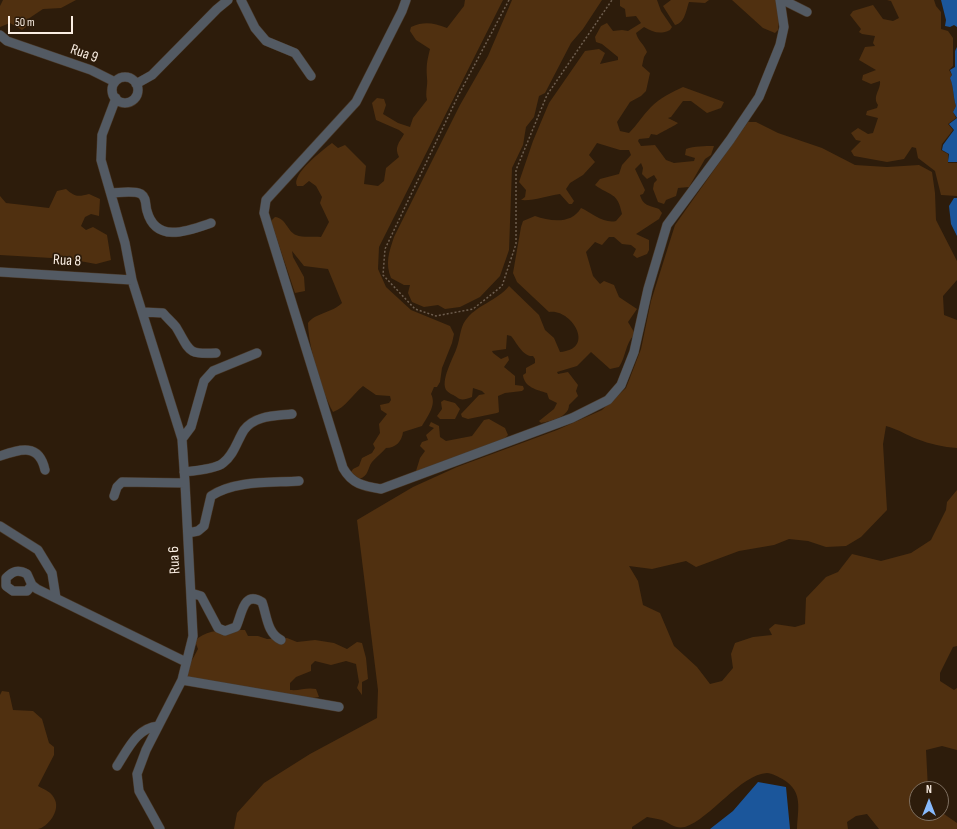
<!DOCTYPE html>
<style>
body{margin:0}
#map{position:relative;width:957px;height:829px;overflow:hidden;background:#2d1c0b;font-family:"Sofia Sans Condensed",sans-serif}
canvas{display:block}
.north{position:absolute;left:909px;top:781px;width:40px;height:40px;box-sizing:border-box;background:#2d1c0b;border:1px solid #7f7061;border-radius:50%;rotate:0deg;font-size:11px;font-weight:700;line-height:16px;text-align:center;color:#faeee3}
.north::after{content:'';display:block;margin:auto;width:14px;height:18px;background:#88bafc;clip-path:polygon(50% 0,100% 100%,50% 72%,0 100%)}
.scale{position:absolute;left:8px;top:16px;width:65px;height:18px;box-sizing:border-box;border:2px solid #faeee3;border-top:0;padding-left:5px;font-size:12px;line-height:14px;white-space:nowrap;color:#faeee3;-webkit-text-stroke:3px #2d1c0b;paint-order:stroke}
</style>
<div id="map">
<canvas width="957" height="829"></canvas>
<div class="north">N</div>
<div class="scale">50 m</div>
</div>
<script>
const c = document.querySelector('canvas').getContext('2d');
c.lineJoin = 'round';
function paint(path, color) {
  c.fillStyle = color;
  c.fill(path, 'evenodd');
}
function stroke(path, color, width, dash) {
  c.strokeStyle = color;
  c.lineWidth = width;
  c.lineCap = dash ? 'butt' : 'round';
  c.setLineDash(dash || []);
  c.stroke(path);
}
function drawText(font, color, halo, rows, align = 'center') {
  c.font = font + ' "Sofia Sans Condensed",sans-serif';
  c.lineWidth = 3.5;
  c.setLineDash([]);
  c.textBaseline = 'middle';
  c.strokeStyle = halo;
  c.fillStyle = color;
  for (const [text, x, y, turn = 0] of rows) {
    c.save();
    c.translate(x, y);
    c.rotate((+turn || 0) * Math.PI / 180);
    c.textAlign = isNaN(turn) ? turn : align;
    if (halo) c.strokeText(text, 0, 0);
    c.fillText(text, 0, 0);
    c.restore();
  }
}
paint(new Path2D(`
 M3,0h73l-15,8 -18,1 -15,10 -2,8 -4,3 -12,-7 -10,4v-21z
 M465,0h38l-124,247 -1,22 8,18 25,23 39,16 4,8 -2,9 -10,25 -2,14 -3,5h-3l-3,7c6,11 -4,23 -9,32l-19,6c-1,9 -7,16 -17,16 -4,5 -10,9 -14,14 -5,7 -3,14 -13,17l-8,-7 2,-3 6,-3 3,-8 10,-5 3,-5 -2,-4 7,-11 -1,-9 8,-10 -6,-4 -1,-5 9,-2 2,-3 -1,-4 -14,-1 -13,-9c-10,8 -18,22 -30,26 -11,-20 -25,-67 -25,-89 7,-10 24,-10 34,-20l-14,-34 -24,-3 -12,-15 1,6 11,20 1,14 -10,2 -24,-72 4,-4c11,1 12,14 21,18 7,3 18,1 25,2l8,-15 -9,-19 2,-6 -6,-11 -7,-5 -6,5h-6c-6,-12 26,-36 35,-43l6,5 7,-3 21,21 -2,18 14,2 6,-5 2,-13 13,-11c-5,-10 0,-14 5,-23l-5,-4 -23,-10 -4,-17 5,-5 7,1 2,6 -3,9 15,9 12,4 3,-9 14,-18c-2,-8 1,-14 0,-22 -1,-12 0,-17 3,-29l-14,-9 -6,-9 1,-4c14,-6 22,-4 36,1l17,-22z
 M512,0h90l-19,29 -12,14 -26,50 -6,3 -5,21 -8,10 -3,18 -11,23 -3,82 -9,26 -20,21 -20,10 -15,2 -7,-4 -14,2 -12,-5 -4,-9 2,-8h-6l-13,-7c-6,-15 -2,-26 3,-41l66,-132 28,-49z
 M620,0h37l4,11 11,16 -2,3c-10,5 -17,2 -26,-3l-8,6c2,8 8,11 11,19l-3,5 -2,9 8,7 -4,18 -5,5 -11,6 -13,20 3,9 9,2c8,-8 14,-18 22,-26 9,-9 21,-15 32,-20l41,15 -3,6 -14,5 -16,-12h-8l-12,16 -3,1 10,5c-2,2 -18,10 -21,12l-6,-1 -2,4 -10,1 -1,2 3,5 14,-1 11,15 8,3 20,-2 1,-3 -10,-3 1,-6c8,-3 19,-3 28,-3l-3,9 -6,4 -16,28 -11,1 -2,8 -10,4 -2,4 -6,-2 -5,-13 1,-6 3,-3 -3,-5 -7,4 -5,-5 1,-6 -2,-5 -6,6 10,21 -2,4 -3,1c3,11 9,10 19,14l3,4 -3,6 -23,15 13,6v10l-2,4 -10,4 -4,-3 3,-6 -5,-4 -9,-1 -8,-7h-5l-7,8 -7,-3 -9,10 7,24 7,8 4,-3 10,4 5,12 18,12 -9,13 6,10v3c-9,9 -8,22 -15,32l-9,2 -19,-17 -14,14 -20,6 1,2 10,-2 10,13 -2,6 2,5 -9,9c0,12 -18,16 -28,18l-2,-2 15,-12 3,-6 -8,-4 -2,-6c-10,-3 -23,-6 -24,-18l3,-2v-5l9,-5v-4l-2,-3c-10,1 -16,-13 -22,-20l-4,-1 -1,14 -14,2 1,2 8,6 7,-3 1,4 -5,7 11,9v9l8,1 1,3 -2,2 -17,2 -7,3 1,16 -2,1 -29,6 -6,-2 -1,-3 18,-19 6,-1 -3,-3 -9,-3 -1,9c-8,3 -11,4 -17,-1 -2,-1 -6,-3 -8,-5 -8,-9 7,-34 10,-44 3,-8 3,-19 8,-26 11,-16 32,-20 44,-35l30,29 6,15 9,8 6,14c37,-3 11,-44 -11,-40l-32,-30 -4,-9 8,-46 2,-6 12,-5c15,5 36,9 46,-8 11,5 23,16 35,13l6,-7c-4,-22 -12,-18 -27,-29l5,-6 19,-5 3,-9 9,-10 -2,-5h-9l-23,-7 -8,12 6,7 -12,13 -13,8 -4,6 8,12 -2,3h-3l-9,-10c-14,2 -26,7 -39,6l4,-3 1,-7 -7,-8 14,-41 16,-38 36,-52 14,-2 6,4 -5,11 18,-4v-3l-16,-13 -6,-2 -1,-5 6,-11 6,-3 6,8 9,-1 6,1 13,-8 -5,-7 -10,1 -1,-8 -5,-3z
 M671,0h38l-4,3 -16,-1c-3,8 -4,21 -14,23l-12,-19z
 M732,0h47l1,11 -2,19 -3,3 -12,-5z
 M887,0h47l2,6 5,6v17l7,2 5,7v28l-4,4 3,5 -2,3c4,10 3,19 6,28l-3,6 3,6 -8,6 5,6 -11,14 -1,6 7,4v9h9v33l-16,-1 -6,-24 -17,-13 -2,-10 -4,-1 -8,12 -17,3 -33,-6 -3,-5 10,-10 -5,-1 -5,-7 7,-5 10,6 5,-1 5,-15 -12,-3 1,-4 10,-3 1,-3c-6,-9 3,-15 2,-24l-9,3 -9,-4 1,-5 13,-5 -17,-10 6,-13 10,-1 -2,-3 2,-7 -13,-2 -3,-2 2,-3 -11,-14 3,-4 20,-6 10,14 10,2 6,-3 -8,-17z
 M748,122h8l22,11 44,15 33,17 32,2 32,-2 13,7 3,21 1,27 21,41v19l-14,16 1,19 13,5v128c-14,-1 -27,-4 -40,-9 -11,-4 -17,-9 -31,-13l-3,18 4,66 -26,27 -15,9 -20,1 -18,-6 -19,-2 -15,6 -35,6 -43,16 -10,-6 -34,8 -23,-3 9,15 5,24 17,8 14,33 23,21 13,17 12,-3 11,-13 -2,-14 4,-11 18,-6 19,-2 -3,-6 6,-5 20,3 10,-3 1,-26 20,-21 12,-5 14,-18 29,7 30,-8 20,-13 15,-30 1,-8 10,-12v156l-4,1 -13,26v8l14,9 3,-2v62l-15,-4 -16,4 2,39h-11v24l24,-1 16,11v6h-78l-12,-15 -11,2 -9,6 1,7h-51c1,-21 6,-37 -13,-49 -5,-3 -12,-7 -17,-7 -26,1 -57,46 -82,54 -10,2 -14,-3 -23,-7 -4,-1 -10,-2 -15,-3l-15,10v2h-398l3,-16 27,-30 46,-29 67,-36 1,-28 -21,-170 56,-33 44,-20 100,-37 45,-20 24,-22 15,-39 10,-48 24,-76z
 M66,189c9,8 12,8 23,5l11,5 -1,17 -8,-2 -6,3 -4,9 5,4 7,-3 14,8 4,25 -15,4 -27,-5 -69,-4v-59l6,7 43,5 8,-17z
 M444,400l11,3 5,6 -5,10h-15l-3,-3 5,-7 -1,-7z
 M489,419l16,9 3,7 -6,6 -83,31 -3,-1 4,-13 5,-7 -5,-5 2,-4 6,-2 -2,-5 8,-7 -5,-2 2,-4 8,4 1,11 6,4 26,-5 12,-16z
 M245,630l3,6h10l9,3 20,-1 10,4 18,-2 19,3 13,6 10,-7 5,1 4,15 2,21 -6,3v13l-5,-7 2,-6 -3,-18 -10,-3 -15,4 -16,-4 -4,4v6l-15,6 -6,6v7c10,1 16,-3 26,-1l3,8 -6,1 -124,-19 -2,-4 3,-11 8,-15 -3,-8c11,-13 34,-11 50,-11z
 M2,691l7,1 4,18 20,1 9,8 7,24 5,4v8l-16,31c7,4 14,6 17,14 5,11 -7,27 -17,29 -11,0 -26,0 -38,0v-134z`), '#503010');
paint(new Path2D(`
 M941,0h16v27l-3,-2 -4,2 -5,-1 1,-6z
 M957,47v71l-4,-6 3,-6c-3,-9 -2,-18 -6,-28l2,-3 -2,-5 5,-3v-16z
 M957,118v44h-9l1,-8 -7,-4 1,-5 11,-15 -5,-6z
 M954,198h3v38l-6,-12 -2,-18z
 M758,782l28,5 4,42h-80l23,-18z`), '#1b569b');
const minor = new Path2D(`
 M241,0l14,28 11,13 29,12 16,23
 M406,0l-4,11 -46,91 -90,98 -2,13 79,255c9,16 20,18 38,21l191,-71 36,-18 13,-15 13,-33 14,-63 19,-64 63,-85 29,-43 21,-52 4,-18 -4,-27
 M783,0l24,12
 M0,35l7,6 84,29 24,12
 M112 90a13 13 0 1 1 26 0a13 13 0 1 1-26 0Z
 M136,84l16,-9 65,-66 11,-9
 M116,98l-14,37 -1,25 24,83 7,37 50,159 3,44 8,153 -11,44 -36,70 -9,24 2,17 21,38
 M111,193c8,0 22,-3 30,1 6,4 4,11 6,17 9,33 41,20 64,12
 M0,272l132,8
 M143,312l20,1c4,5 9,9 13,14 14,23 10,28 40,26
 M182,439l9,-12 13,-46 9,-10 44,-18
 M0,456c21,-7 39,-13 45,14
 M184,472c10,-1 32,-3 39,-9 11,-8 14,-22 21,-33 11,-15 32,-14 48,-16
 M114,496l3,-9 5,-5 63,1
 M0,526l38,24 14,23 4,25
 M188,533l10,-2 6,-5 7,-30c24,-16 60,-13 88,-15
 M32,585l-5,6h-14l-7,-5v-8c7,-7 12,-9 21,-4l5,11 5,4 149,73
 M191,593l10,3 17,32 7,3 11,-4c6,-12 7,-37 26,-25 5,14 5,31 19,38
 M182,680l157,27
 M117,766c11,-17 20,-38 41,-40`);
stroke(minor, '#4a3929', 10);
stroke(new Path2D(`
 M509,0l-51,96 -73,153 -2,26 32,34 21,7 37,-7 29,-23 14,-42v-74l31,-75 65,-95`), '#6e5e4f', 1.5, [2, 2]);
stroke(minor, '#535a63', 9);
drawText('15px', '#faeee3', '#2d1c0b', [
 ["Rua 9",84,54,20],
 ["Rua 8",67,261,3],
 ["Rua 6",175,560,-93]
]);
</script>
